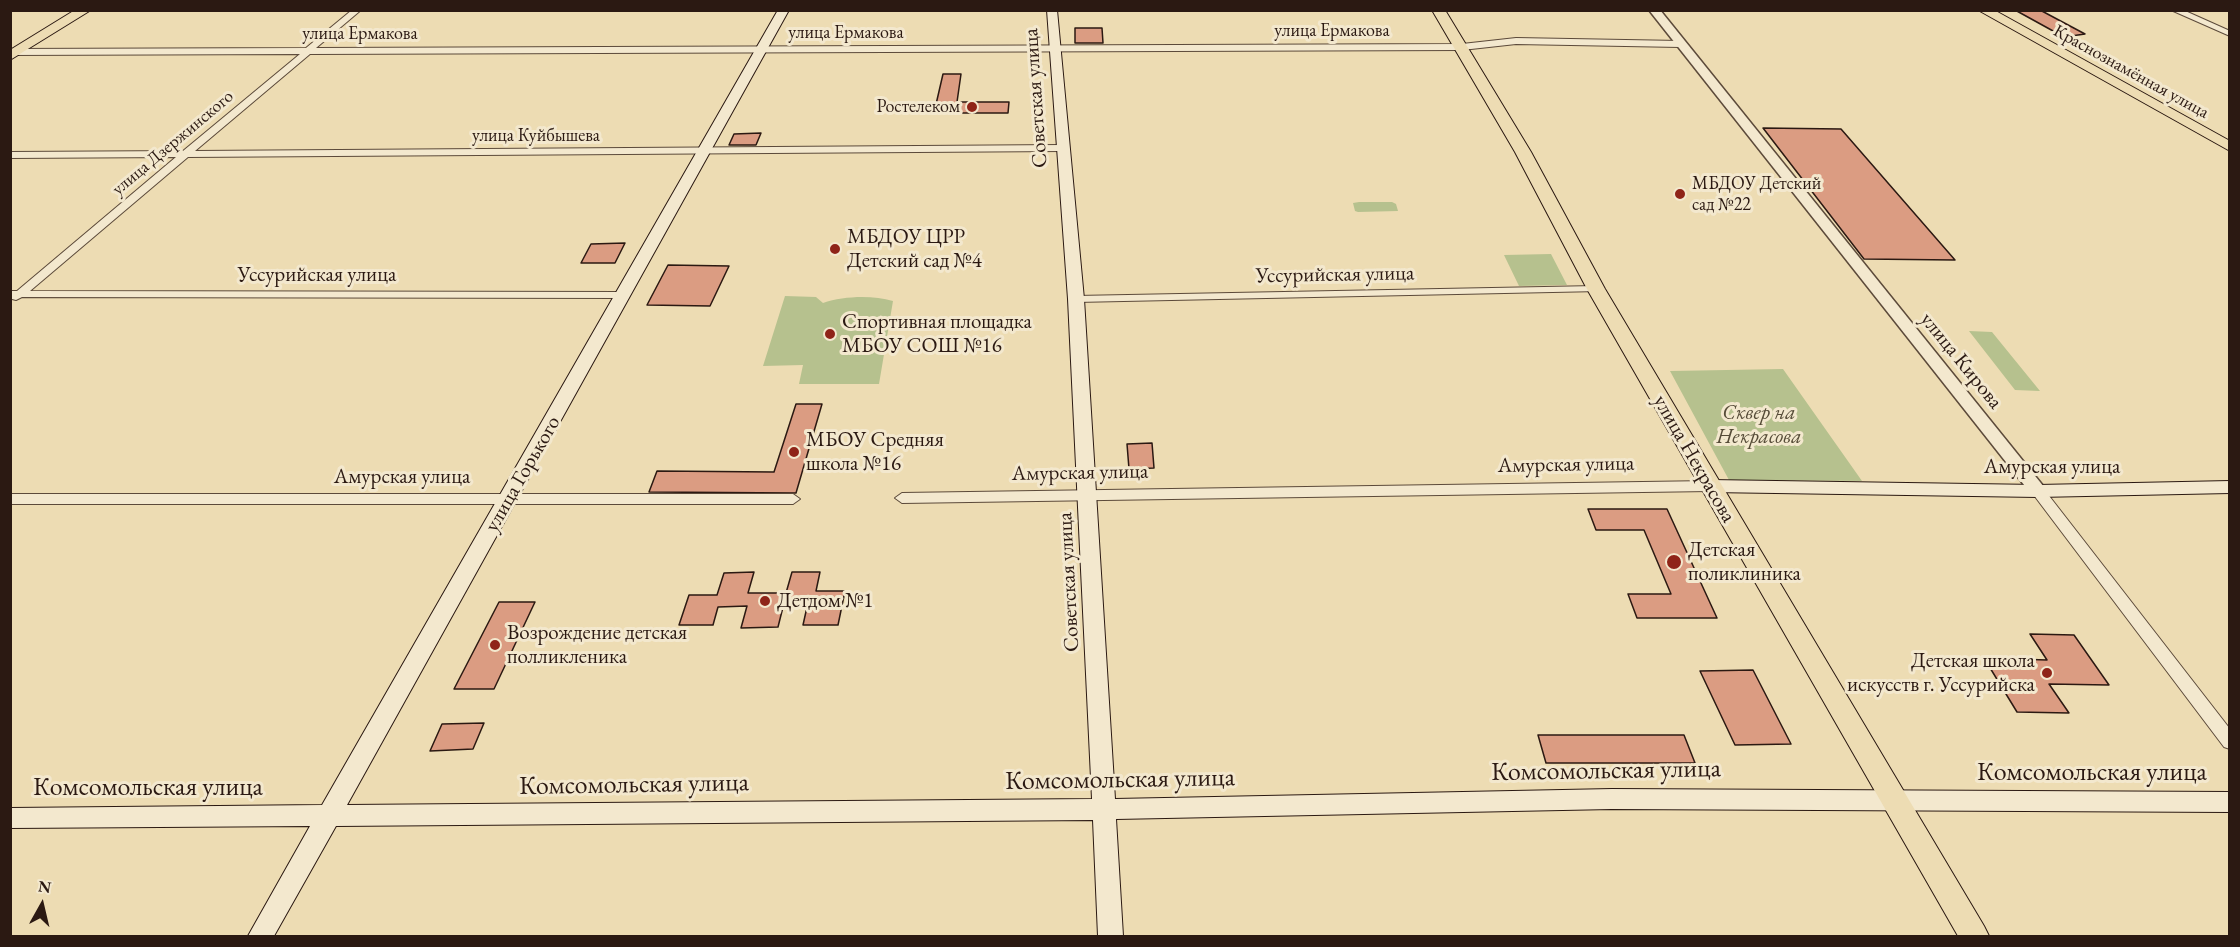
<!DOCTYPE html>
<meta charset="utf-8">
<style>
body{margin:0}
#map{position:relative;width:2240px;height:947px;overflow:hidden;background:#eddcb3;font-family:"EB Garamond",serif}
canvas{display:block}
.frame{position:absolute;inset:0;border:12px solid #2b1912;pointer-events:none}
.north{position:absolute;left:12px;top:875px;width:60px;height:60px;-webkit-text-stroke:4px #f3e8ce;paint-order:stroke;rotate:8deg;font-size:16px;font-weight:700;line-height:24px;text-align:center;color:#2b1912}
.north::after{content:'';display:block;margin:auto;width:21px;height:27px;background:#2b1912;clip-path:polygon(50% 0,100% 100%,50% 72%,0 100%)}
</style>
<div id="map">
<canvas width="2240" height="947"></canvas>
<div class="frame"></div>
<div class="north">N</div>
</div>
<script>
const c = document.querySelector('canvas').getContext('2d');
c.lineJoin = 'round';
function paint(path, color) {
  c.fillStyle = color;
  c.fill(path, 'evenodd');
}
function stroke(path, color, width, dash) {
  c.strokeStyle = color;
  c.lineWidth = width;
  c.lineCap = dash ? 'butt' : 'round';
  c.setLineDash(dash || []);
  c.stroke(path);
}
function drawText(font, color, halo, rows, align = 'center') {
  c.font = font + ' "EB Garamond",serif';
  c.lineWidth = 6;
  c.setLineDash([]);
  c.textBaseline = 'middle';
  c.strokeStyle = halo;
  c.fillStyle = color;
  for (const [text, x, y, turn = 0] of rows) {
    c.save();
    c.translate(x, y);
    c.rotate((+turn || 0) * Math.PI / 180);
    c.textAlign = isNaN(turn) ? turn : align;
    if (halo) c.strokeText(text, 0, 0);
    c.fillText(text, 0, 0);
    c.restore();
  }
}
paint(new Path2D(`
 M1359,202h33l4,2 2,7 -40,1 -3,-1 -2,-8z
 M1551,254l16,31 -48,1 -15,-31z
 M785,296l31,1 7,6c21,-7 49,-8 70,-2l-14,83h-80l4,-19 -40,1z
 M1969,331l23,1 48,59 -25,-1z
 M1783,369l79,112 -133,-1 -59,-109z`), '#b6c18e');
const building = new Path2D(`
 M2015,10h25l45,24 -21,3z
 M1075,28h27l1,15h-28z
 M943,74h18l-4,28h52l-1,11h-74z
 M1763,128l78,1 114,131 -91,-1z
 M761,133l-5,12h-27l5,-11z
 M625,243l-10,20h-34l10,-19z
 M668,265l61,1 -19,40 -63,-1z
 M796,404h26l-26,89 -147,-1 8,-21 117,1z
 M1152,443l2,25 -25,1 -2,-25z
 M1588,509h79l50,109h-80l-9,-24h43l-27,-64h-48z
 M754,572l-6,21h38l6,-21h28l-4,19h29l-7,34h-35l4,-18h-24l-5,20 -37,1 6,-22 -29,1 -5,18h-34l10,-30h28l7,-22z
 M499,602h36l-41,87h-40z
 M2030,634l44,1 35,50 -60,-1 20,29 -52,-1 -33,-54 63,2z
 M1753,670l38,74 -56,1 -35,-74z
 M484,723l-11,26 -43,2 12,-27z
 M1538,735h146l11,28h-149z`);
paint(building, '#db9c82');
stroke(building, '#2b1912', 1.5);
const minor = new Path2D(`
 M352,10h9l-45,38 1146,-4 54,-6 164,3 4,3 -4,3 -164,-3 -54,6 -1152,4 -115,97 867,-6 5,3 -5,3 -874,6 -158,134 593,1 6,3 -6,3 -601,-1 -6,3 -4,-1 -2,-8h7l159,-134 -166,1v-6l173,-1 117,-97 -290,1v-6l296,-1z
 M2171,10h12l47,21v5z
 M1596,286l6,3 -2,2 -524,11 -6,-3 6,-3z
 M1710,481l7,5 -7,5 -808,12 -7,-5 7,-5z
 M2038,486l5,2 187,241v20l-6,-2 -191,-253 -2,-3z
 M10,494h783l7,5 -7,5h-783z`);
const tertiary = new Path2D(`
 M1649,10h11l384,477 2,4 -2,4h-12z`);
const secondary = new Path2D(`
 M778,10h11l-442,795 745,-6 -24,-500 -21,-289h10l27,289 31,500 497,-10 618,3v20l-618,-3 -496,10 7,117h-25l-5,-116 -757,6 -62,110h-26l62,-110 -300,2v-20l312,-3z
 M1710,480l328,5 192,-4v12l-192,4 -328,-5 -6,-2 -3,-4 3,-4z`);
const primary = new Path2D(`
 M1432,10h13l86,142 74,137 379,637 5,10h-31l-371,-647 -72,-137z`);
const trunk = new Path2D(`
 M75,10h16l-81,50v-10z
 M1978,10h16l236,131v10z`);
stroke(minor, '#5c4a3a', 2);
stroke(tertiary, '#5c4a3a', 3);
stroke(secondary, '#2b1912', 2);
stroke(primary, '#2b1912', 2);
stroke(trunk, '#2b1912', 2);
paint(minor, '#f3e8ce');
paint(tertiary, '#f3e8ce');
paint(secondary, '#f3e8ce');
paint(primary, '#eddcb3');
paint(trunk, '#eddcb3');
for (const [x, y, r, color] of [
 [972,107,6,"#8f2418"],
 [1680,194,6,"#8f2418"],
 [835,249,6,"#8f2418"],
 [830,334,6,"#8f2418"],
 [794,452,6,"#8f2418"],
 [1674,562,8,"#8f2418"],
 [765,601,6,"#8f2418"],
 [495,645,6,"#8f2418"],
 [2047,673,6,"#8f2418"]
]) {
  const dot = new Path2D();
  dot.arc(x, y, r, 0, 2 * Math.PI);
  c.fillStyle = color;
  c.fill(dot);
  stroke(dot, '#f3e8ce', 2);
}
drawText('18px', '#2b1912', '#f3e8ce', [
 ["улица Ермакова",1332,31],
 ["улица Ермакова",846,33],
 ["улица Ермакова",360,34],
 ["Краснознамённая улица",2131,72,29],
 ["улица Куйбышева",536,136],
 ["улица Дзержинского",173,143,-40]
]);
drawText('18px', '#2b1912', '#f3e8ce', [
 ["Ростелеком",960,107],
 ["МБДОУ Детский",1692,184,"left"],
 ["сад №22",1692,205,"left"]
], 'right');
drawText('21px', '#2b1912', '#f3e8ce', [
 ["Советская улица",1036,98,-94],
 ["Уссурийская улица",317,275],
 ["Уссурийская улица",1335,275,-1],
 ["улица Кирова",1961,361,51],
 ["улица Некрасова",1694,459,60],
 ["Амурская улица",1566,465,-1],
 ["Амурская улица",2052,467],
 ["Амурская улица",1080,473,-1],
 ["улица Горького",523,474,-60],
 ["Амурская улица",402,477],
 ["Советская улица",1069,582,-93]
]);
drawText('21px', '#2b1912', '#f3e8ce', [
 ["МБДОУ ЦРР",847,237],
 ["Детский сад №4",847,261],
 ["Спортивная площадка",842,322],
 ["МБОУ СОШ №16",842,346],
 ["МБОУ Средняя",806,440],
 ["школа №16",806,464],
 ["Детская",1688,550],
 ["поликлиника",1688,574],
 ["Детдом №1",777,601],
 ["Возрождение детская",507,633],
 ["полликленика",507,657],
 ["Детская школа",2035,661,"right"],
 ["искусств г. Уссурийска",2035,685,"right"]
], 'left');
drawText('italic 21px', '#554b37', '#f3e8ce', [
 ["Сквер на",1759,413],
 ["Некрасова",1759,437]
]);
drawText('26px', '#2b1912', '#f3e8ce', [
 ["Комсомольская улица",1606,771,-1],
 ["Комсомольская улица",2092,773],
 ["Комсомольская улица",1120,780,-1],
 ["Комсомольская улица",634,785,-1],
 ["Комсомольская улица",148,788]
]);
</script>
